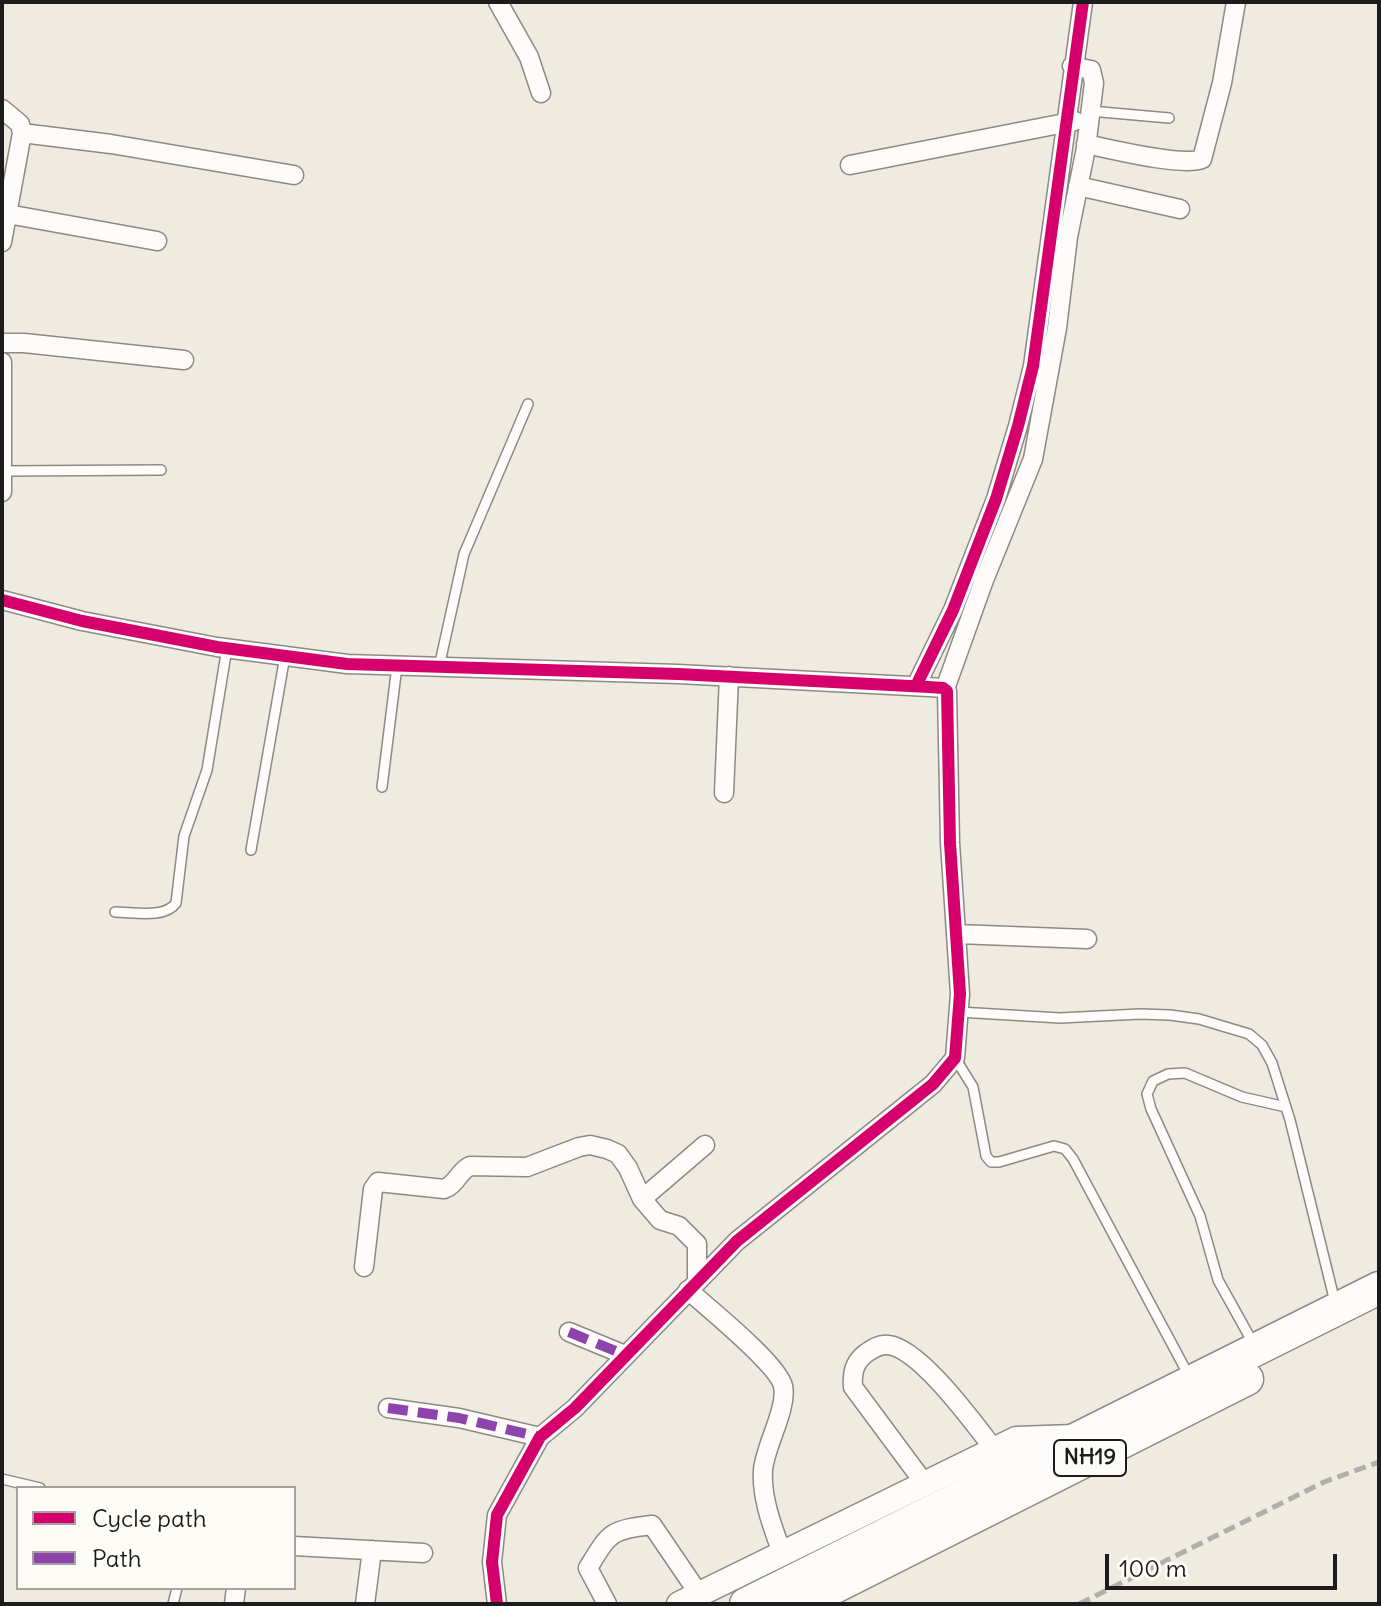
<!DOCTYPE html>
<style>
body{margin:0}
#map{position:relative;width:1381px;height:1606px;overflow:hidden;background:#f0ebe0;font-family:Delius,sans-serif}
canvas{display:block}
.frame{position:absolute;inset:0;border:4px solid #1c1c1c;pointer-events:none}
.legend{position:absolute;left:16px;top:1486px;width:280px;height:104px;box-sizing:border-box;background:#fdfcf7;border:2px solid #a3a29f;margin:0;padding:10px 14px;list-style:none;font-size:24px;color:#1c1c1c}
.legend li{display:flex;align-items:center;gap:16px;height:40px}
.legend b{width:40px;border:2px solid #a3a29f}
.scale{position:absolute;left:1105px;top:1554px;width:232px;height:36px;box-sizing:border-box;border:4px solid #1c1c1c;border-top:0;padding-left:10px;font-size:24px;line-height:28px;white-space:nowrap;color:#1c1c1c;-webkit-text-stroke:6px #fdfcf7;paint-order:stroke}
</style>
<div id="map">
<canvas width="1381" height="1606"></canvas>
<div class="frame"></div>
<ul class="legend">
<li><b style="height:10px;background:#d6006c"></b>Cycle path</li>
<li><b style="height:10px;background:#8e44ad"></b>Path</li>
</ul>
<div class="scale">100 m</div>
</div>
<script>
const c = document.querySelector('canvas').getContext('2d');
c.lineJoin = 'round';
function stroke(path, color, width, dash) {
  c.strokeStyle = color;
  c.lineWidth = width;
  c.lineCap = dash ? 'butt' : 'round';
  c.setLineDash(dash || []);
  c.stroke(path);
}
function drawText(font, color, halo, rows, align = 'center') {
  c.font = font + ' Delius,sans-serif';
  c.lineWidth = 7;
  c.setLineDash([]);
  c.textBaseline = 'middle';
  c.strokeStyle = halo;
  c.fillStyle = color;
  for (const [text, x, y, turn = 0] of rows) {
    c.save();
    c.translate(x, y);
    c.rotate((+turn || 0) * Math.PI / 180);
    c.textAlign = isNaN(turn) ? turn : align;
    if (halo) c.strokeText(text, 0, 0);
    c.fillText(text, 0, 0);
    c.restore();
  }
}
const lane = new Path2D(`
 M1090,111l79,7
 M3,471l158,-1
 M439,667l25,-113 64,-150
 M382,787l15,-121
 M251,850l34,-194
 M115,912c18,0 50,7 61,-9l8,-67 23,-66 20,-122
 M959,1012l101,6 80,-4 30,1 29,4 50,15 13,11 10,18 18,57 45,182
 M955,1058l18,29 13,69 5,6h8l55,-16 11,3 8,10 116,217
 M1253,1343l-35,-63 -18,-64 -49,-107 -4,-15 6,-13 15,-7 17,-1 57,24 44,10
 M2,1479l38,9
 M173,1604l4,-16`);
const street = new Path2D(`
 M498,2l31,55 12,36
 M2,109l18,15 2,9 -20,109
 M22,133l89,11 183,31
 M1086,144c24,5 96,23 116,15l20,-76 14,-81
 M850,165l225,-44
 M1078,186l102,23
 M2,213l155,28
 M2,343h22l160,17
 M2,362v130
 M2,600l80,21 135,26 130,17 331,10 251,13 14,1 4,3 3,152 10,151 -5,64 -22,26 -196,157 -162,167 -35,29 -43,78 -5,47 5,42
 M916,686l37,-76 43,-111 22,-73 15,-60 50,-364
 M945,689l39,-109 49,-121 24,-131 11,-91 18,-89 8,-65 -3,-13 -19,-4
 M724,793l5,-117
 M957,934l130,5
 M642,1199l63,-54
 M364,1267l9,-78 5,-7 66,7c12,-4 15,-18 26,-23l57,1 52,-20 11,-2 17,4 11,5 10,14 14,31 18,21 19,6 18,18v37
 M688,1290c20,18 90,74 95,96 5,22 -18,60 -20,84 -2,28 10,58 19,83
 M569,1332l56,23
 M388,1408l71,10 81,19
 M925,1484l-72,-97c-1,-14 1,-24 12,-33 7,-5 14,-10 23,-9 32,3 87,80 106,104
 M294,1546l129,7
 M234,1604l2,-16
 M365,1604l7,-54
 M607,1604l-19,-36c22,-36 22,-38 64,-43l47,69`);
const secondary = new Path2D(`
 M679,1604l337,-165 58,-2`);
const highway = new Path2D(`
 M746,1604l633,-316
 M801,1604l446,-225`);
stroke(lane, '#8c8a85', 12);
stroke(street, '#8c8a85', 21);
stroke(secondary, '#8c8a85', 27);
stroke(highway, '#8c8a85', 35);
stroke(lane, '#fdfcfa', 9);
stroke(street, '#fdfcfa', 18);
stroke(secondary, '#fdfcfa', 24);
stroke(highway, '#fdfcfa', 32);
stroke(new Path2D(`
 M1079,1604l245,-122 55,-20`), '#afafad', 5, [12, 6]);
stroke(new Path2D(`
 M569,1332l56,23
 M388,1408l71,10 81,19`), '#8e44ad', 10, [20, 10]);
stroke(new Path2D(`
 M2,600l80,21 135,26 130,17 331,10 251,13 14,1 4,3 3,152 10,151 -5,64 -22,26 -196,157 -162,167 -35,29 -43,78 -5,47 5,42
 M916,686l37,-76 43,-111 22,-73 15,-60 50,-364`), '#d6006c', 12);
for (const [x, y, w] of [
 [1090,1458,72]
]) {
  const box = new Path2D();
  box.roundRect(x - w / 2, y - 18, w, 36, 6);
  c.fillStyle = '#fdfcf7';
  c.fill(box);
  stroke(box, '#1c1c1c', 2);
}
drawText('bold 22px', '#1c1c1c', null, [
 ["NH19",1090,1458]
]);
</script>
